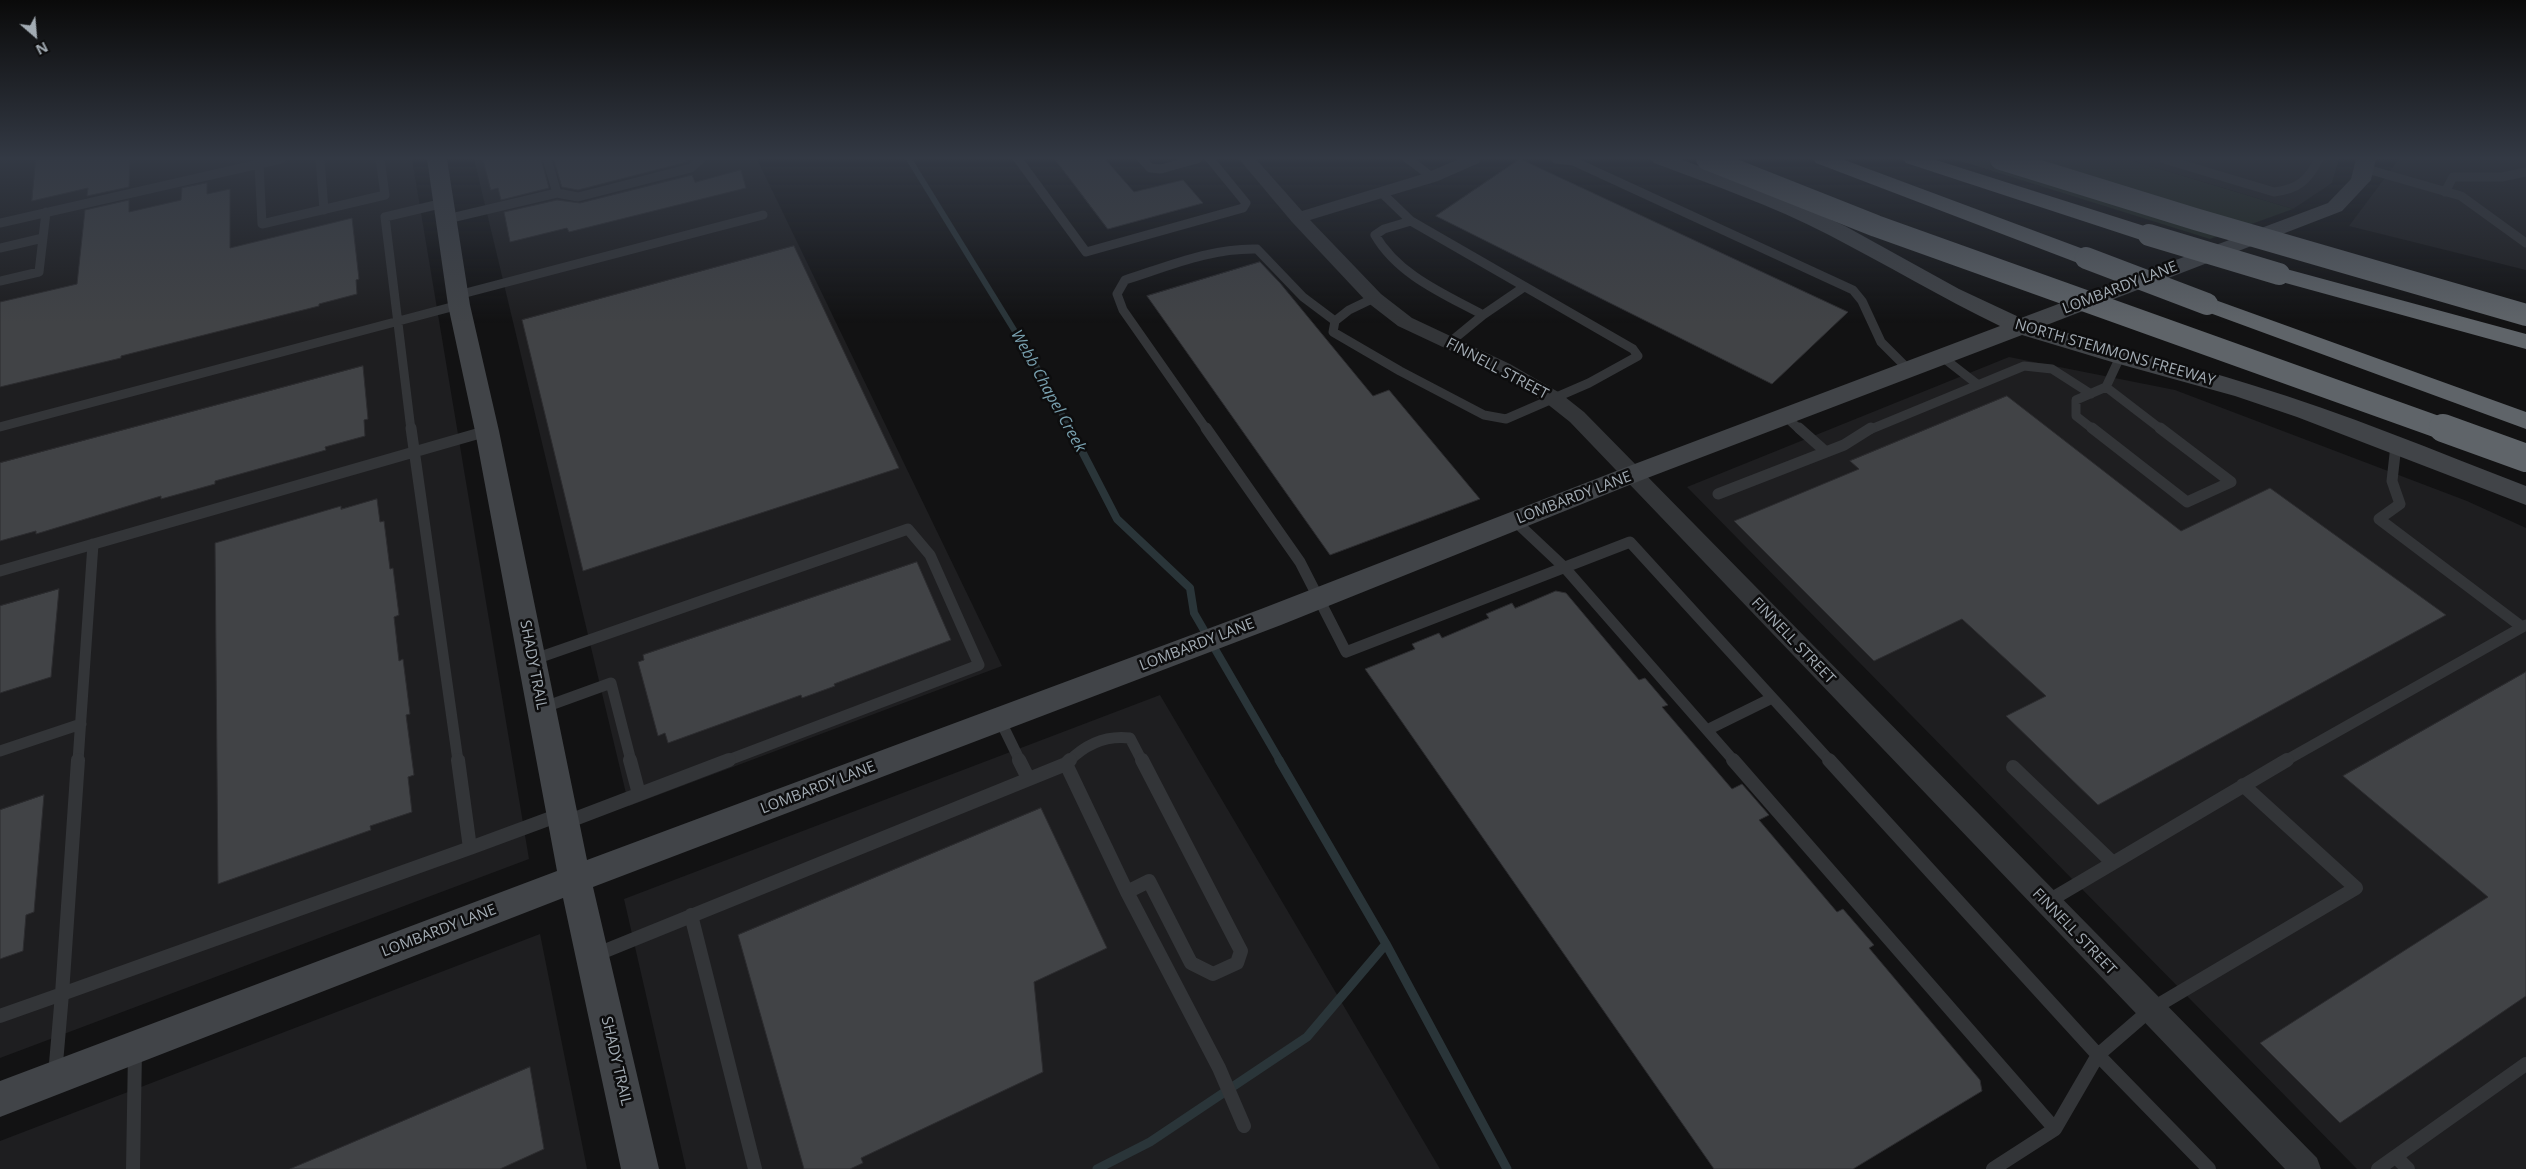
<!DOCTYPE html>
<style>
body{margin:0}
#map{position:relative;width:2526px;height:1169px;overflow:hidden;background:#121213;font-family:"Open Sans",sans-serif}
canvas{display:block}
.north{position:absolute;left:10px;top:10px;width:50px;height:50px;-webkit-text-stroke:4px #0d0d0e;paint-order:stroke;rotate:153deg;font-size:14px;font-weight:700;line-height:20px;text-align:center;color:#a3acb4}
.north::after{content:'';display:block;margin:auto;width:18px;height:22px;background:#a3acb4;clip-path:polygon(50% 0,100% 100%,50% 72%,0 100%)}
</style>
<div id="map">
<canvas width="2526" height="1169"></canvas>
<div class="north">N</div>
</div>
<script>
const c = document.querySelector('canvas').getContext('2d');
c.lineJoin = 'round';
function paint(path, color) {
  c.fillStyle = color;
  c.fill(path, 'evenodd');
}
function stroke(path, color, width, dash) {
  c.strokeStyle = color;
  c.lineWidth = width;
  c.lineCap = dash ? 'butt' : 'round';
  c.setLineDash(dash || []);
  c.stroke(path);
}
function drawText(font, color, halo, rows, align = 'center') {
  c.font = font + ' "Open Sans",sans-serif';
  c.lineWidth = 5;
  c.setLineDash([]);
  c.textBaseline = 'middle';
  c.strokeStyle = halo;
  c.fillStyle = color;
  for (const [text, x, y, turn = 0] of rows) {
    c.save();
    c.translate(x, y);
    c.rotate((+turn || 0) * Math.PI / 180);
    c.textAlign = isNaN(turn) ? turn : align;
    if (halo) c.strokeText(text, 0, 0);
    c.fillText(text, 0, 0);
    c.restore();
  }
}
paint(new Path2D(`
 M0,159h412l117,700 -529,199z
 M474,159h283l245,507 -373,140z
 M2127,159h212l-7,24 -39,26z
 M2399,159h127v111l-177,-44z
 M2009,357l166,33 292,111 59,27v641h-169l-670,-682z
 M1160,695l280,474h-754l-62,-270z
 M540,934l47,235h-587v-28z`), '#1e1e20');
paint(new Path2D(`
 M1954,159h173l166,50 -83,30z`), '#1e261e');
stroke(new Path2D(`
 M909,159l134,218 27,53`), '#2a3539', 6);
stroke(new Path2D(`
 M1070,428l47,91 73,69 4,25 86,148`), '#2a3539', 8);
stroke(new Path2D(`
 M1279,760l107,184 121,225
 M1097,1169l53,-27 157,-105 79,-93`), '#2a3539', 9);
const building = new Path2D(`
 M36,159h94l-1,28 -42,9 1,-8 -56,13z
 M483,159h58l8,29 -48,12 -3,-12 -7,2z
 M554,159h131l2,3 -109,28 -16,-3z
 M1055,159h50l29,33 49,-12 20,23 -95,26z
 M1520,159l328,153 -76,72 -336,-168z
 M741,170l5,18 -177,44 -2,-4 -57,14 -6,-30 53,-12 23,3 112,-28 3,7z
 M207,183v11l23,-5v59l122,-30 7,61 -3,1 1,14 -38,10v2l-198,50v2l-121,29v-85l77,-18 8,-74 44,-10v12l52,-12 1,-12z
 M794,246l105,222 -316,103 -61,-251z
 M1260,262l20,21 93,113 16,-6 91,109 -150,56 -183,-259z
 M363,366l5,53 -4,1 1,16 -40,11 1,3 -111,31v3l-54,15v-3l-125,38v-3l-36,10v-78z
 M2007,396l174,135 89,-43 176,127 -348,190 -92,-89 40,-20 -84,-77 -88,42 -140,-140 125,-52 -9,-8z
 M377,499l3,23 4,-1 6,48 3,-1 6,47 -5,2 5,44 4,-2 7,55 -4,1 8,60 -6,2 4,35 -42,14 1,4 -153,54 -3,-341 126,-37v3z
 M917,562l34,78 -117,44 1,2 -33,12 -1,-3 -133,48 -3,-10 -7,3 -20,-74 6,-2 -1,-5z
 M59,589l-8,88 -51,16v-87z
 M1556,591l10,2 73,87 6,-2 23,27 -6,2 70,82 10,-5 27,31 -10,5 78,92 6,-3 31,36 -5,3 111,132 2,11 -129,78h-139l-349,-500 50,-20 -3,-5 27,-11 3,5 47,-20 -3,-4 26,-11 3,5z
 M2526,672v324l-186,127 -80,-80 228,-146 -145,-121z
 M44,795l-10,117 -8,3 -3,36 -23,8v-149z
 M1041,808l66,140 -73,34 9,90 -182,86 2,5 -13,6h-46l-66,-234z
 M530,1067l14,82 -44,20h-210z`);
paint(building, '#414346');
stroke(building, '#2c2c2f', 1);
stroke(new Path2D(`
 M320,159l4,51
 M547,159l10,34
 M1018,159l68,93 157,-44 3,-5 -36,-44
 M1142,159l8,9 11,1 36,-10
 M1408,159l24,18
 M1556,159l17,2 280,129 9,11 19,41 27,27
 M2164,159l110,33c25,-3 34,-12 45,-33
 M259,164l3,60 123,-29 -5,-36
 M2367,169l94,27 65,47
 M2445,192l8,-15h49l24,-5
 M447,219l110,-26 21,4 113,-29 10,-9
 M1411,221l-27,8 -9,6c23,40 69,59 108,80l41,-28
 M0,223l281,-64
 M0,248l43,-10
 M0,281l39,-9 7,-60
 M458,295l305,-80
 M1374,298l-25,12 -14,11 -2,11 67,39 84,44 22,4 83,-36 49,-27 -5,-7 -222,-128 -28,-27
 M1449,343l34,-28
 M1941,356l36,28
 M2106,387l56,43
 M2106,387l14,-30
 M1785,416l15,14
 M0,427l459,-122
 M411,430l-26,-213 59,-14
 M1207,430l-84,-120 -6,-16 8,-14c44,-14 85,-32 132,-31l46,48 32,24
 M1869,430l155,-64 28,3 39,25
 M2094,430l-18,-14v-16l30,-13`), '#333538', 9);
stroke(new Path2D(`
 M411,428l47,333
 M1206,428l94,134 46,90 284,-110 200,219
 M1799,428l27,24
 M2092,428l95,74 44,-20 -71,-54
 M2396,445l-4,36 8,23 -21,15 143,108
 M1718,494l126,-49 27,-17
 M1515,521l50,47 169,193
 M0,571l487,-140
 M532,660l376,-131 22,26 49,110 -253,96
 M542,708l69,-25 20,78
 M1000,720l20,41
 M1707,730l65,-32
 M0,751l81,-27
 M78,761l15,-217
 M1069,761c17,-17 36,-26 61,-23l12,23
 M2285,761l241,-136`), '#333538', 11);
stroke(new Path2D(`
 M78,760l-16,234 408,-146 -12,-88
 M630,760l9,34
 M1019,760l9,18
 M1733,760l322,369
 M1829,760l269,295 111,114
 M1066,764l61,128 22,-11 42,82 22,11 24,-11 4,-12 -99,-191
 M1066,764l4,-4
 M2013,767l100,96 174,-103
 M564,823l165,-63
 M470,848l92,-34
 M1127,892l92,176 25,58
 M2047,902l66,-39
 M691,915l64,254
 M595,955l471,-191
 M0,1016l62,-22 -7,81
 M2396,1157l12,12
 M133,1169l2,-118
 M1993,1169l62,-40 43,-74 52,-45 206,-122 -113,-103
 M2378,1169l148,-105`), '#333538', 14);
paint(new Path2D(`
 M1239,159h17l46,52 124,-38 33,-14h22l-2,4 -41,18 -128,39 71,74 31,24 98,46 50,29 24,19 733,746 4,11h-36l-715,-747 -24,-19 -50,-31 -98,-46 -31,-24 -75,-80z`), '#333538');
paint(new Path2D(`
 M427,159h20l23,146 29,126 88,429 674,-251 363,-141 376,-142c-58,-28 -113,-61 -171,-91 -56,-29 -116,-50 -175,-72l-3,-4h29l92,34 73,33 114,63 62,29 307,-115 23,-24 5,-20h20l-5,21 -29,31 -298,115c69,21 139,37 208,59 93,28 183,66 274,101v19l-229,-88 -62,-21 -123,-34 -90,-27 -380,145 -361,145 -688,262 66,282h-38l-58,-271 -563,219v-36l557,-210 -82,-440 -27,-126z`), '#414448');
paint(new Path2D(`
 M1813,159h29l252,94 3,5 -3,5 -8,2 -8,-2 -262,-100z
 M1903,159h30l224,71 3,5 -3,5 -8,1 -8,-1 -235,-77z
 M2279,267l247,67v15l-255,-70 -3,-5 3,-5z
 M2207,297l319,115v17l-327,-120 -3,-5 3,-5z`), '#5f6469');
stroke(new Path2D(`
 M1707,159l169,67 570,204
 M2001,159l194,60 331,96
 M2149,235l130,39
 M2086,258l121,46`), '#5f6469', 22);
stroke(new Path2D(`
 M2443,428l83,30`), '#5f6469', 28);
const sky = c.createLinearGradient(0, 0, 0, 323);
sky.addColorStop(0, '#0a0a0a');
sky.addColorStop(0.49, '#333944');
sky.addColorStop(1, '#33394400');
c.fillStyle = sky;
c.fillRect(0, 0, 2526, 323);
drawText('15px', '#a3acb4', '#0d0d0e', [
 ["LOMBARDY LANE",2120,288,-21],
 ["NORTH STEMMONS FREEWAY",2115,353,16],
 ["FINNELL STREET",1497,369,28],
 ["LOMBARDY LANE",1574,498,-21],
 ["FINNELL STREET",1793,641,46],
 ["LOMBARDY LANE",1197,645,-21],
 ["SHADY TRAIL",533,665,79],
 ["LOMBARDY LANE",818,788,-21],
 ["LOMBARDY LANE",439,931,-21],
 ["FINNELL STREET",2074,932,46],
 ["SHADY TRAIL",616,1061,77]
]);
drawText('italic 16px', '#79a1b0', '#0d0d0e', [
 ["Webb Chapel Creek",1048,391,61]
]);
</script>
